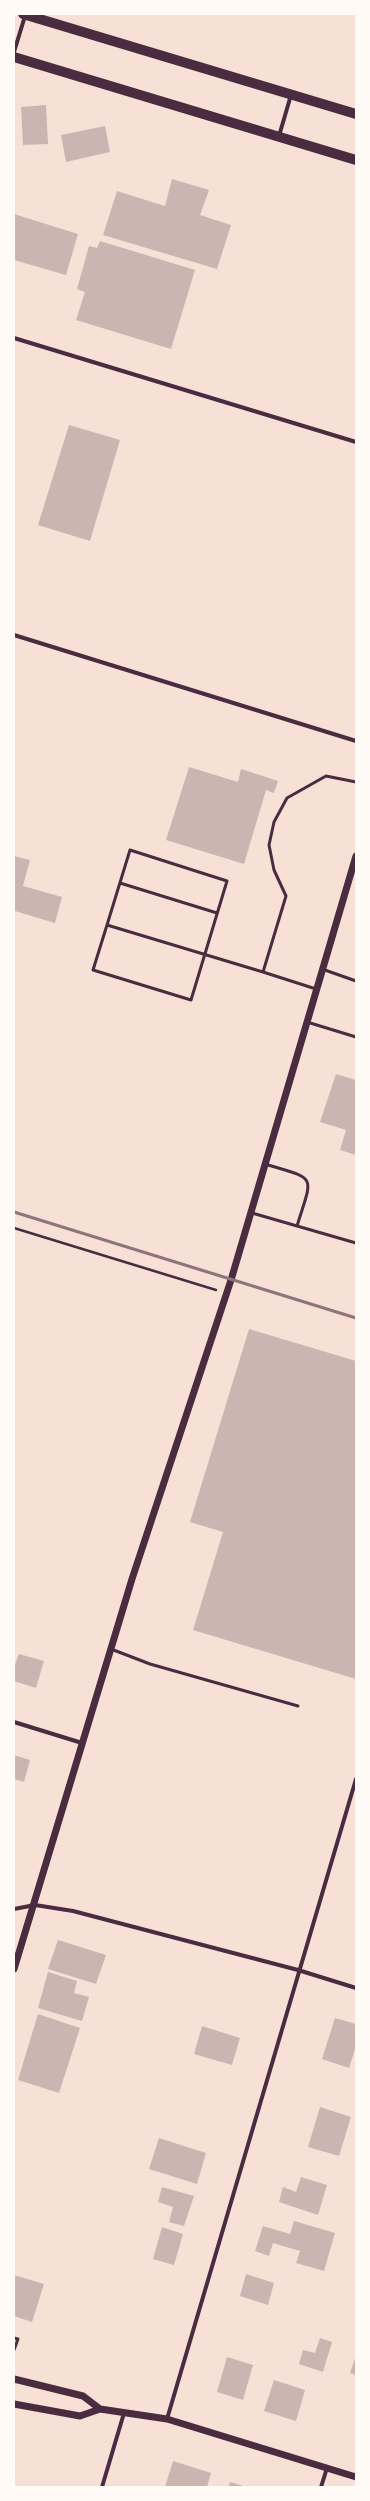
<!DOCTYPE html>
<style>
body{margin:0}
#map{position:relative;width:370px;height:2501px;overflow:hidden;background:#f7e1d7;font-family:"PT Sans Narrow",sans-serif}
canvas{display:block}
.frame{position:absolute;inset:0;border:15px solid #fffaf5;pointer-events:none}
</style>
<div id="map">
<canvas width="370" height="2501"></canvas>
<div class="frame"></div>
</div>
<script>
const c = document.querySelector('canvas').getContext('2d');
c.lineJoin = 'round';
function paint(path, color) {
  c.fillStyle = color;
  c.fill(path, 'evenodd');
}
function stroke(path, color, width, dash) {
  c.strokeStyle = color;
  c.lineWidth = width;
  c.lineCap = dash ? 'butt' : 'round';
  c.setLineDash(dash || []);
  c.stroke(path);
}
paint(new Path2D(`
 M46,105l2,39 -25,1 -2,-38z
 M105,126l5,26 -44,10 -5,-27z
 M172,179l37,11 -9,25 31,10 -14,44 -114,-34 14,-44 48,15z
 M14,214l64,20 -12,41 -52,-15z
 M100,241l95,29 -24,79 -95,-29 9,-28 -8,-3 12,-43 8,2z
 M69,425l51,15 -30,101 -52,-16z
 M189,767l49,15 3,-13 37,12 -4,12 -8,-3 -22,74 -78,-24z
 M14,856l16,4 -7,26 39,11 -7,26 -40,-12 -1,3z
 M336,1074l20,6v75l-16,-5 6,-20 -26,-8z
 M249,1329l107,32v318l-163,-49 30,-98 -33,-10z
 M19,1654l25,7 -8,27 -22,-7v-14z
 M14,1755l16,5 -6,22 -10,-3z
 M58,1940l48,15 -10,29 -48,-15z
 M48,1972l29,9 -3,12 15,4 -7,24 -44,-13z
 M38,2014l42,14 -21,65 -41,-13z
 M335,2018l21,6v22l-7,22 -27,-9z
 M202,2026l38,12 -8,27 -38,-11z
 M320,2107l31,10 -12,39 -31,-9z
 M159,2138l47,15 -9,31 -48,-15z
 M301,2177l26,8 -9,30 -39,-13 4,-15 13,5z
 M162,2187l32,9 -10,30 -15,-4 4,-15 -15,-5z
 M294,2221l41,12 -11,38 -28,-8 4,-12 -27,-8 -4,13 -14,-5 8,-25 27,8z
 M162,2227l21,7 -9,31 -21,-6z
 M246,2274l28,9 -6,22 -28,-9z
 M14,2275l30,9 -12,38 -18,-6z
 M320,2338l12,4 -9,30 -24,-8 4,-14 12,3z
 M356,2355v20l-6,-2z
 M227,2357l26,8 -10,35 -26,-8z
 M274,2380l31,10 -9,31 -32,-10z
 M173,2461l38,12 -4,14h-42z
 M230,2482l17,5h-19z`), '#ccb4b1');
stroke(new Path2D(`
 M14,1228l202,62`), '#4a2c40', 2.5);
stroke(new Path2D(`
 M120,883l97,30
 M107,925l23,-75 97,31c-12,39 -24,79 -36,119l-98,-30 14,-45 156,47
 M322,969l34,12
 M316,989l-53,-17 23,-76 -12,-26 -5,-25 5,-23 13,-24 39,-22 30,6
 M307,1022l49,15
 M265,1164c53,16 48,10 32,62
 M252,1213l104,30
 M111,1649l39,15 148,42
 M14,2338l4,1 -4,11`), '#4a2c40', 3);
stroke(new Path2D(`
 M14,52l11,-36
 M279,136l12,-41
 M14,338l342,104
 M14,635l342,106
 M14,1722l68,21
 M14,1909l21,-4 38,6 225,59 58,18
 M167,2419l189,-640
 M102,2487l22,-74
 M321,2487l6,-19`), '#4a2c40', 4);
stroke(new Path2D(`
 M14,1969l118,-390 99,-299 125,-424
 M14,2379l69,17 17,13
 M14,2404l66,12 20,-7 67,10 189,58`), '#4a2c40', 7);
stroke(new Path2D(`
 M23,14l333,100
 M14,57l342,103`), '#4a2c40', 10);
stroke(new Path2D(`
 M14,1212l342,106`), '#8f747c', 3);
</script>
